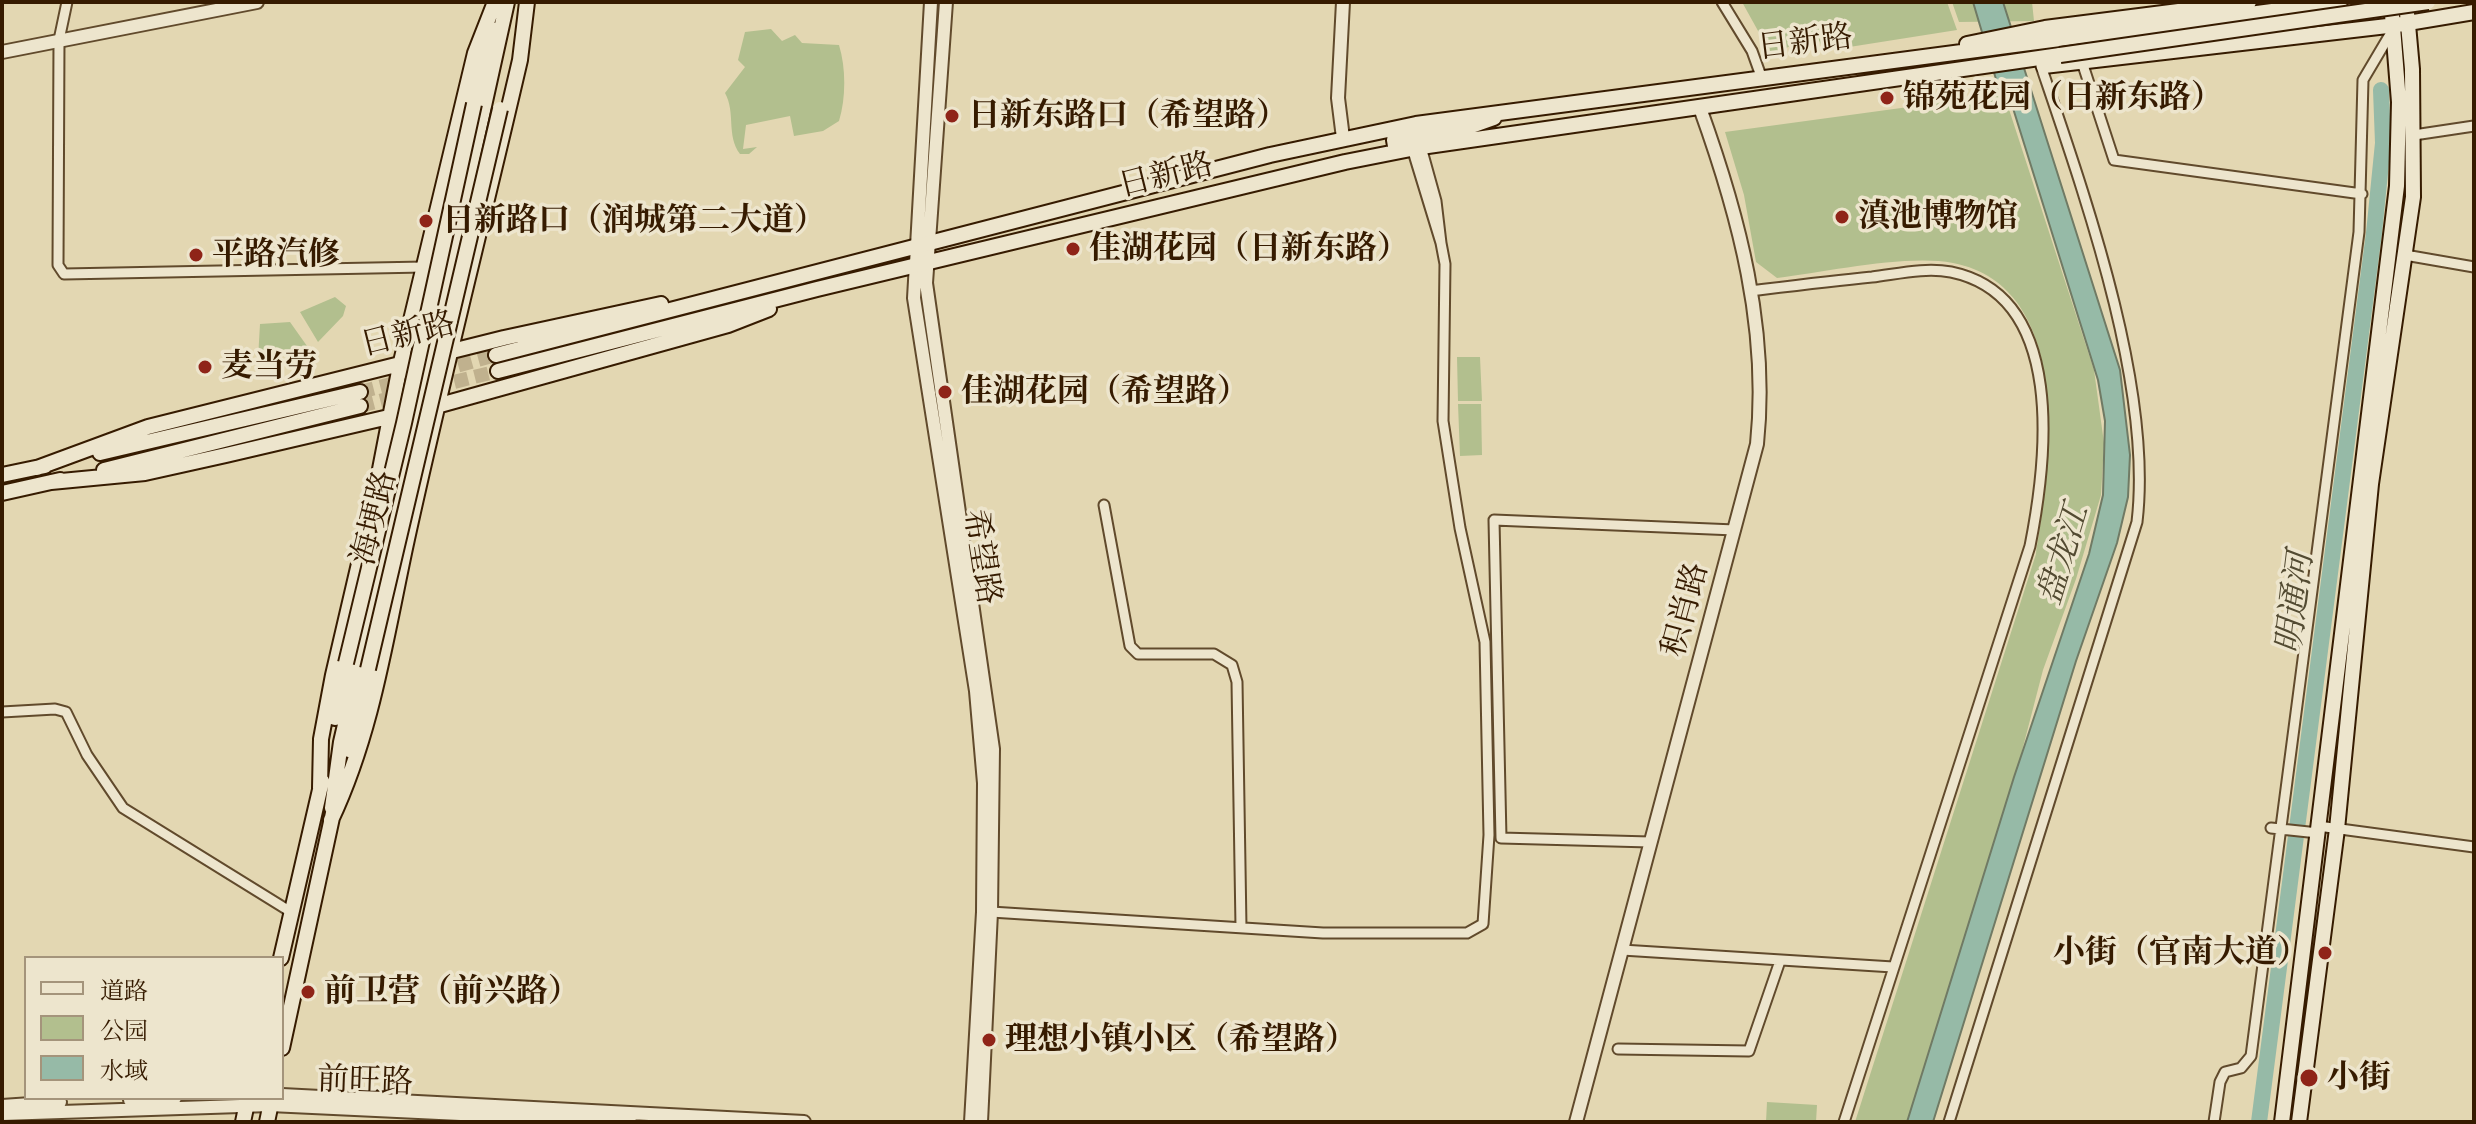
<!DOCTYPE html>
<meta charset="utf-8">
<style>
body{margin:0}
#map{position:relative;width:2476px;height:1124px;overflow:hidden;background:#e3d7b2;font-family:"EB Garamond","Noto Serif SC",serif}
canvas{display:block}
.frame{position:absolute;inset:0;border:4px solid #361b00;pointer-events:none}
.legend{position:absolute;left:24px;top:956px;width:260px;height:144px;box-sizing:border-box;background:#ede5cd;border:2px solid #a4947b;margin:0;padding:10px 14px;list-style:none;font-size:24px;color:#361b00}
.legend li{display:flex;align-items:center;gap:16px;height:40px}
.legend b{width:40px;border:2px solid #a4947b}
</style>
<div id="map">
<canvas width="2476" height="1124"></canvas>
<div class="frame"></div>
<ul class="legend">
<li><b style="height:10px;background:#ede5cd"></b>道路</li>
<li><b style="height:22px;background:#b2bf8e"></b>公园</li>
<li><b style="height:22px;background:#96baa7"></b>水域</li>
</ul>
</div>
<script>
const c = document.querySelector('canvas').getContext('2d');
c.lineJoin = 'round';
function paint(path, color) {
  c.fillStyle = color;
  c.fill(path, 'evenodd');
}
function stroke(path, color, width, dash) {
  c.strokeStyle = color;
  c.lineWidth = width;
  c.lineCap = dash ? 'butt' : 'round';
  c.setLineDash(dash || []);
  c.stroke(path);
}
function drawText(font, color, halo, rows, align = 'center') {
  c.font = font + ' "EB Garamond","Noto Serif SC",serif';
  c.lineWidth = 7;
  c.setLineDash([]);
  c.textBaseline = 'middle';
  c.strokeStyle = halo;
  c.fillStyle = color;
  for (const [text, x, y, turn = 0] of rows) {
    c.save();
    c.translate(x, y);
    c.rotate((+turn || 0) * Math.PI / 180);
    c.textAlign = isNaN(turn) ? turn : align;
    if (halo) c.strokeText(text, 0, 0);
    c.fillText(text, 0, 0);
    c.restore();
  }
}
paint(new Path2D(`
 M1742,2h205l10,28 -133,21 -9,-19 -43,24z
 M1952,2h80l2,19 -75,1z
 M771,29l11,12 13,-6 7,8 37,2c7,23 7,53 0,76l-16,10 -29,5 -4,-20 -44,9 -3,24 14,-2 -8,7h-9c-14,-19 -4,-41 -15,-61l20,-26 -7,-7 7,-28z
 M2004,94l90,276 10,73 -3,52 -25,84 -33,91 -27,104 -107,348h-54l181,-568c15,-89 39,-267 -83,-291 -47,-9 -126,9 -176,15l-21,-16 -12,-67 -19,-63z
 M335,297l11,9 -3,10 -25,26 -18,-30z
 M290,322l17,24 -49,13 2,-35z
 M1457,357h23l2,44h-24z
 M1481,404l1,51 -22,1 -2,-52z
 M1767,1102l50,3 -1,17h-50z`), '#b2bf8e');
const water = new Path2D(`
 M1973,2h30l117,368 10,85 -2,42 -11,46 -41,118 -143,461h-26l107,-345 75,-223 14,-59 2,-74 -7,-41 -86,-275 -11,-9z`);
paint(water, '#96baa7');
stroke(water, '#707a64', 2);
stroke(new Path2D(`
 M2259,1122l115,-889 9,-90 -2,-53`), '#96baa7', 16);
stroke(new Path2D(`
 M438,371l58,-16
 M434,387l64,-16
 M360,392l47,-12
 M360,406l43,-11`), '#c0b18e', 14, [14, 7]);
const minor = new Path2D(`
 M67,2l-8,38 -1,225 6,9 360,-7
 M1722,2l30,49 9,25
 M2082,62l32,98 248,34
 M2414,135l60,-9
 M1412,148l29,95 -5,-42 -15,-54
 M2405,255l69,12
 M1750,291c41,-5 81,-10 122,-14 25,-3 53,-10 79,-5 116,24 96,188 79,274l-186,576
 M1104,505l26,141 8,8h76l18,11 5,17 4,245
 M2,712l53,-3 11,3 21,43 36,53 168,104
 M2318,826l156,21
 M2271,828l47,5
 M1650,842l-149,-4 -7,-318 241,10
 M991,912l332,21h144l16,-9 6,-89 -4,-193 -25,-114 -17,-107 2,-157 -4,-21
 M1622,950l271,17
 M1618,1049l131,2 31,-90
 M1949,1122l188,-600c16,-135 -52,-326 -96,-456
 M2214,1122l6,-40 5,-10 16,-4 10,-12 108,-824 4,-152 29,-49`);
const tertiary = new Path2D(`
 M931,2l-17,296 62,393 8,92 -1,129 -12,210
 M946,2l-20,281 67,466 -2,163 -10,210
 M2,52l255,-50
 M1343,138l-5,-40 5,-96
 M282,1095l522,27
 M130,1100l45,-2
 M2,1106l58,-4
 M2,1114l268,-9 360,17
 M1576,1122l181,-678c12,-115 -18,-228 -57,-336`);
const secondary = new Path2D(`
 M1967,44l78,-16 204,-26
 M2044,66l352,-41 78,-13
 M474,104l18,-75
 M1405,150l-10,-4 -1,-6 69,-11 31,-11
 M496,355l774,-200 146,-31 924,-122
 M498,371l319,-82 528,-127 76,-15 639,-92
 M435,399l-9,-20 2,-20 79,-357
 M100,453l260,-61
 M37,468l111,-41 356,-89 157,-34
 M104,470l256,-64
 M2,475l43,-9
 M51,482l94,-9 81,-18 214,-50 288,-80 41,-16
 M2,493l58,-13
 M335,718l11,-55
 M349,750l19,-81
 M320,788l1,-49 12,-64 42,-180 25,-129 75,-313 20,-51
 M332,808l9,-66 77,-332 1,-20 -9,-17
 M331,820c42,-89 55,-185 76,-281 35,-160 76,-319 113,-479l7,-58
 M281,958l41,-177
 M282,1048l51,-235
 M243,1122l5,-24
 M267,1122l5,-24
 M2282,1122l115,-936 2,-84 -8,-100
 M2299,1122l38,-293 34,-345 42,-287 -1,-128 -6,-67`);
stroke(minor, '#614a2c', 13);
stroke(tertiary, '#614a2c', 16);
stroke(secondary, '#361b00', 18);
stroke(minor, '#ede5cd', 9);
stroke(tertiary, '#ede5cd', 12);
stroke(secondary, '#ede5cd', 14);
const secondaryBridge = new Path2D(`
 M2060,55l368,-53
 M346,663l58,-240 70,-319
 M368,669l132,-560`);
stroke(secondaryBridge, '#361b00', 18, []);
stroke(secondaryBridge, '#ede5cd', 14);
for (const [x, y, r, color] of [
 [1887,98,8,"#8f2418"],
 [952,116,8,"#8f2418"],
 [1842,217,8,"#8f2418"],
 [426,221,8,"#8f2418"],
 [1073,249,8,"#8f2418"],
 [196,255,8,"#8f2418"],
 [205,367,8,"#8f2418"],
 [945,392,8,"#8f2418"],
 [2325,953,8,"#8f2418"],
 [308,992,8,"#8f2418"],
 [989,1040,8,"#8f2418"],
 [2309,1078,10,"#8f2418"]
]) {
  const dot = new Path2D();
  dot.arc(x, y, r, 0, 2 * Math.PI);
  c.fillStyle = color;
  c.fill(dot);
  stroke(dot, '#ede5cd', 3);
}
drawText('32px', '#361b00', '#ede5cd', [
 ["日新路",1805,43,-7],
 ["日新路",1166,176,-14],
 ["日新路",408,335,-14],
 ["海埂路",375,518,-76],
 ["希望路",981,557,81],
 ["积肖路",1686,610,-75],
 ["前旺路",365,1082,2]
]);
drawText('bold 32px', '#361b00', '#ede5cd', [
 ["锦苑花园（日新东路）",1903,98],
 ["日新东路口（希望路）",968,116],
 ["滇池博物馆",1858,217],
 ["日新路口（润城第二大道）",442,221],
 ["佳湖花园（日新东路）",1089,249],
 ["平路汽修",212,255],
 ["麦当劳",221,367],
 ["佳湖花园（希望路）",961,392],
 ["小街（官南大道）",2309,953,"right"],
 ["前卫营（前兴路）",324,992],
 ["理想小镇小区（希望路）",1005,1040],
 ["小街",2327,1078]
], 'left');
drawText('italic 34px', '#534b32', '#ede5cd', [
 ["盘龙江",2064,555,-73],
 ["明通河",2296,603,-83]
]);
</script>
